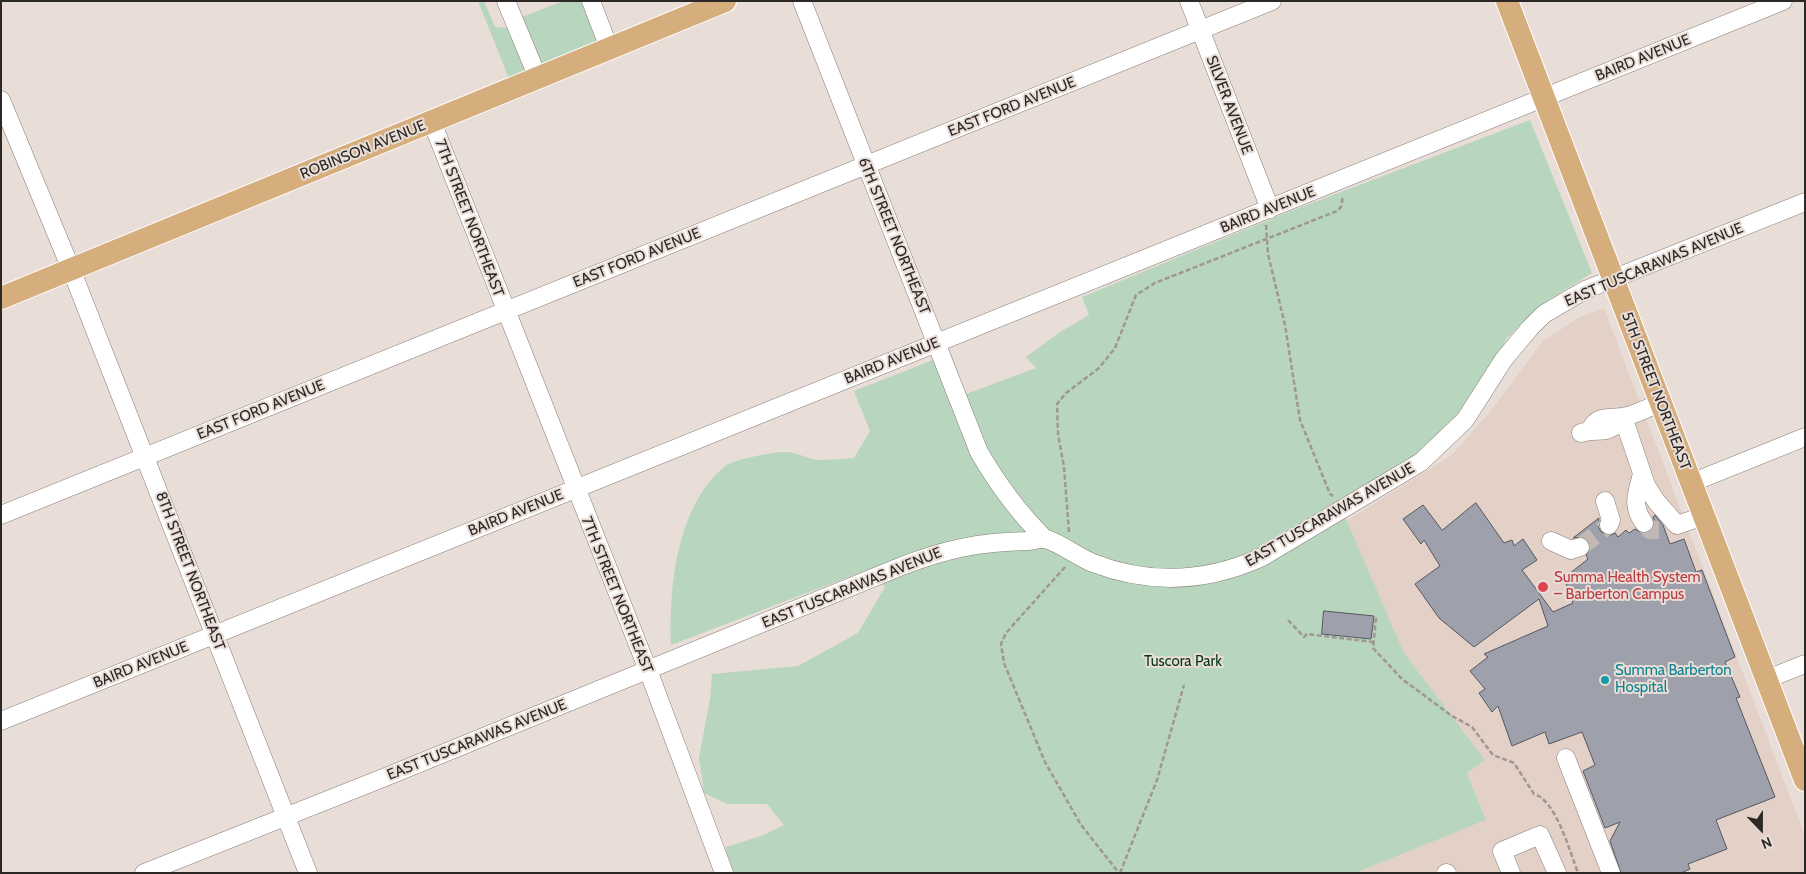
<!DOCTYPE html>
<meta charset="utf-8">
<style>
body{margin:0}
#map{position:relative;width:1806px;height:874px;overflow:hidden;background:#e9ddd7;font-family:Cabin,sans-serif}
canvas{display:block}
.frame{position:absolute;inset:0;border:2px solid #2c2826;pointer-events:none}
.north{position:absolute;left:1736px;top:804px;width:50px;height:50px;-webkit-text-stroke:4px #e9ddd7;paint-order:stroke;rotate:158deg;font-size:14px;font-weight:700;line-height:20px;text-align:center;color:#2c2826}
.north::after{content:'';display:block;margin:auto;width:18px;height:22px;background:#2c2826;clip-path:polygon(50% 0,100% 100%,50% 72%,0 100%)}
</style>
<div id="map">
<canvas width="1806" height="874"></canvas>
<div class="frame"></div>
<div class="north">N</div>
</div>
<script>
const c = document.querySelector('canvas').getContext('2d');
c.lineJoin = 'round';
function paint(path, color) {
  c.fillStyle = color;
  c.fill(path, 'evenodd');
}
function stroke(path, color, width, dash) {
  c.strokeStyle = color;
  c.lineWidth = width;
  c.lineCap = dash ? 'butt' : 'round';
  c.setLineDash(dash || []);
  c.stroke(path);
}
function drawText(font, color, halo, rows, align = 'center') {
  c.font = font + ' Cabin,sans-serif';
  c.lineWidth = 4;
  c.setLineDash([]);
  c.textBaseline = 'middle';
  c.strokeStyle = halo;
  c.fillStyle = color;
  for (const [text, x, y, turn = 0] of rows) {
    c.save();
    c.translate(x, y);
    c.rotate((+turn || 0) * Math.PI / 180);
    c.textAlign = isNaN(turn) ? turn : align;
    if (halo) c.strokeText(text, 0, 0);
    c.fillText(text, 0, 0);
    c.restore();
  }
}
paint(new Path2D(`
 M1604,308l201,528v37h-450l131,-53 -19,-47 18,-13 -81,-107 -58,-132 106,-66 36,-41 55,-73 37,-24z`), '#e3d0c7');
paint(new Path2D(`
 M478,1h6l11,26 15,1 16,39v8l-16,6z
 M563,1h21l15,43 -54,23 -5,-6 -18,-44z
 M1530,120l62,153 -50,31 -36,35 -8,20 -26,43 -58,55 -74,48 64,148 81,107 -18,13 19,47 -131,53h-628l-1,-26 38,-12 20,-10 -17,-21h-40l-23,-11 -5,-35 11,-59 2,-25 86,-8 60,-33 27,-46 -18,-17 -196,75c-2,-58 5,-137 53,-178 9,-8 46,-14 59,-15 12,-1 24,7 37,8 11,0 23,-1 34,-2l16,-27 -16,-40 97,-38 15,41 70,-26 -10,-11 34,-25 29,-17 -7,-18 201,-83z`), '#b7d6bd');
const building = new Path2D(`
 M1476,503l28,40 8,-3 2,6 9,-7 14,21 -15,10 31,42 20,-9 -9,-25 24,-19 -2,-4 4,-6 -3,-10 -5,-2 -9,1 26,-20 -1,8 3,6 9,4 5,-3 3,4 8,-7 3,3 6,-4 9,5 5,-2 5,-4 -1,-11 2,-2 8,10 7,19 14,-5 12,33 6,-2 33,87 -10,5 15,35 -4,1 39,99 -59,23 11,29 -39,15 2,5 -9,4h-60l-11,-32 10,-19 -15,6 -22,-57 12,-6 -13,-33 -33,12 -4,-12 -33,14 -14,-40 -6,6 -13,-19 6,-4 -15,-18 18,-14 -4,-3 64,-28 -9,-27 -65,48 -35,-29 -24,-34 25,-18 -16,-26 -3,4 -18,-25 20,-14 19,25z
 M1324,611l50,5 -3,23 -49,-5z`);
paint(building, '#9ea0ab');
stroke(building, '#565761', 1);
stroke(new Path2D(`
 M1644,523l6,7h15
 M1580,547l29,-22`), '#c3b9b4', 18, [18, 9]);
const minor = new Path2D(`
 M506,1l32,77
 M591,1l18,47
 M802,1l177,451c19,33 39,60 66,87
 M1189,1l81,208
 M1,100l70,169 237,604
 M432,122l216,548 76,203
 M1623,417l23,68 10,16 21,24 27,-9
 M1590,430c8,-16 19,-11 33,-13 12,-2 26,-10 37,-14
 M1581,433c20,-7 24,6 42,-16
 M1642,474c-5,20 -11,31 2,49
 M1691,483l114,-46
 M1605,501l6,19 -2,5
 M1,515l1271,-514
 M1551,541l20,9 9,-3
 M1767,679l38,-15
 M1,721l1782,-720
 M1566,758l45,115
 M144,873l239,-95 519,-212c44,-17 77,-24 125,-25 6,0 13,-3 19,-2 14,4 32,18 47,24 57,22 114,19 169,-6l159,-95 44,-42 39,-61 26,-31 14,-14 41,-24 220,-88
 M1446,873h1
 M1511,873l-9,-22 38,-16 17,38`);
const major = new Path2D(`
 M1507,1l298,779
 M1,298l724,-297`);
stroke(minor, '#887d78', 19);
stroke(major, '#fff', 24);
stroke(new Path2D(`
 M1266,225l2,29 17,71 15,95 30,74 3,2
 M1069,532l-5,-65 -6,-33 -1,-30 9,-11 33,-25 16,-20 21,-53 19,-12 182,-72 4,-4 2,-11
 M1065,567l-59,66 -5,11 3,19 41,99 36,63 38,48
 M1376,618l-3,30 29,31 50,37 20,11 21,28 21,8 20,31c22,6 36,58 44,79
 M1288,620l16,17 3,-3 66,8
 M1120,873l37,-93 27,-95`), '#a09792', 2.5, [5, 2.5]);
stroke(minor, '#fff', 18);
stroke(major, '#d6ad7d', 22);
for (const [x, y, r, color] of [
 [1543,587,6,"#e0444e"],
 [1605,680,5,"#0f9aa8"]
]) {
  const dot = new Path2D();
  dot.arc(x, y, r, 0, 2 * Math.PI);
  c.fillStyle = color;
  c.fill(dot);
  stroke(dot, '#e9ddd7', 2);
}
drawText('15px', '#2c2826', '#e9ddd7', [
 ["BAIRD AVENUE",1643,58,-22],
 ["SILVER AVENUE",1229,105,69],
 ["EAST FORD AVENUE",1012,107,-22],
 ["ROBINSON AVENUE",363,150,-22],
 ["BAIRD AVENUE",1268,210,-22],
 ["7TH STREET NORTHEAST",469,218,69],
 ["6TH STREET NORTHEAST",894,236,68],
 ["EAST FORD AVENUE",637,258,-22],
 ["EAST TUSCARAWAS AVENUE",1654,265,-23],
 ["BAIRD AVENUE",892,361,-22],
 ["5TH STREET NORTHEAST",1656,391,69],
 ["EAST FORD AVENUE",261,410,-22],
 ["BAIRD AVENUE",516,513,-22],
 ["EAST TUSCARAWAS AVENUE",1330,515,-30],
 ["8TH STREET NORTHEAST",190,571,69],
 ["EAST TUSCARAWAS AVENUE",852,588,-22],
 ["7TH STREET NORTHEAST",617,595,68],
 ["BAIRD AVENUE",141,665,-22],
 ["EAST TUSCARAWAS AVENUE",477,740,-22]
]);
drawText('15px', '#be3a42', '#e9ddd7', [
 ["Summa Health System",1554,578],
 ["– Barberton Campus",1554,595]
], 'left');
drawText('15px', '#043717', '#e9ddd7', [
 ["Tuscora Park",1183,662]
]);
drawText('15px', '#0d838f', '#e9ddd7', [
 ["Summa Barberton",1615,671],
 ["Hospital",1615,688]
], 'left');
</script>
